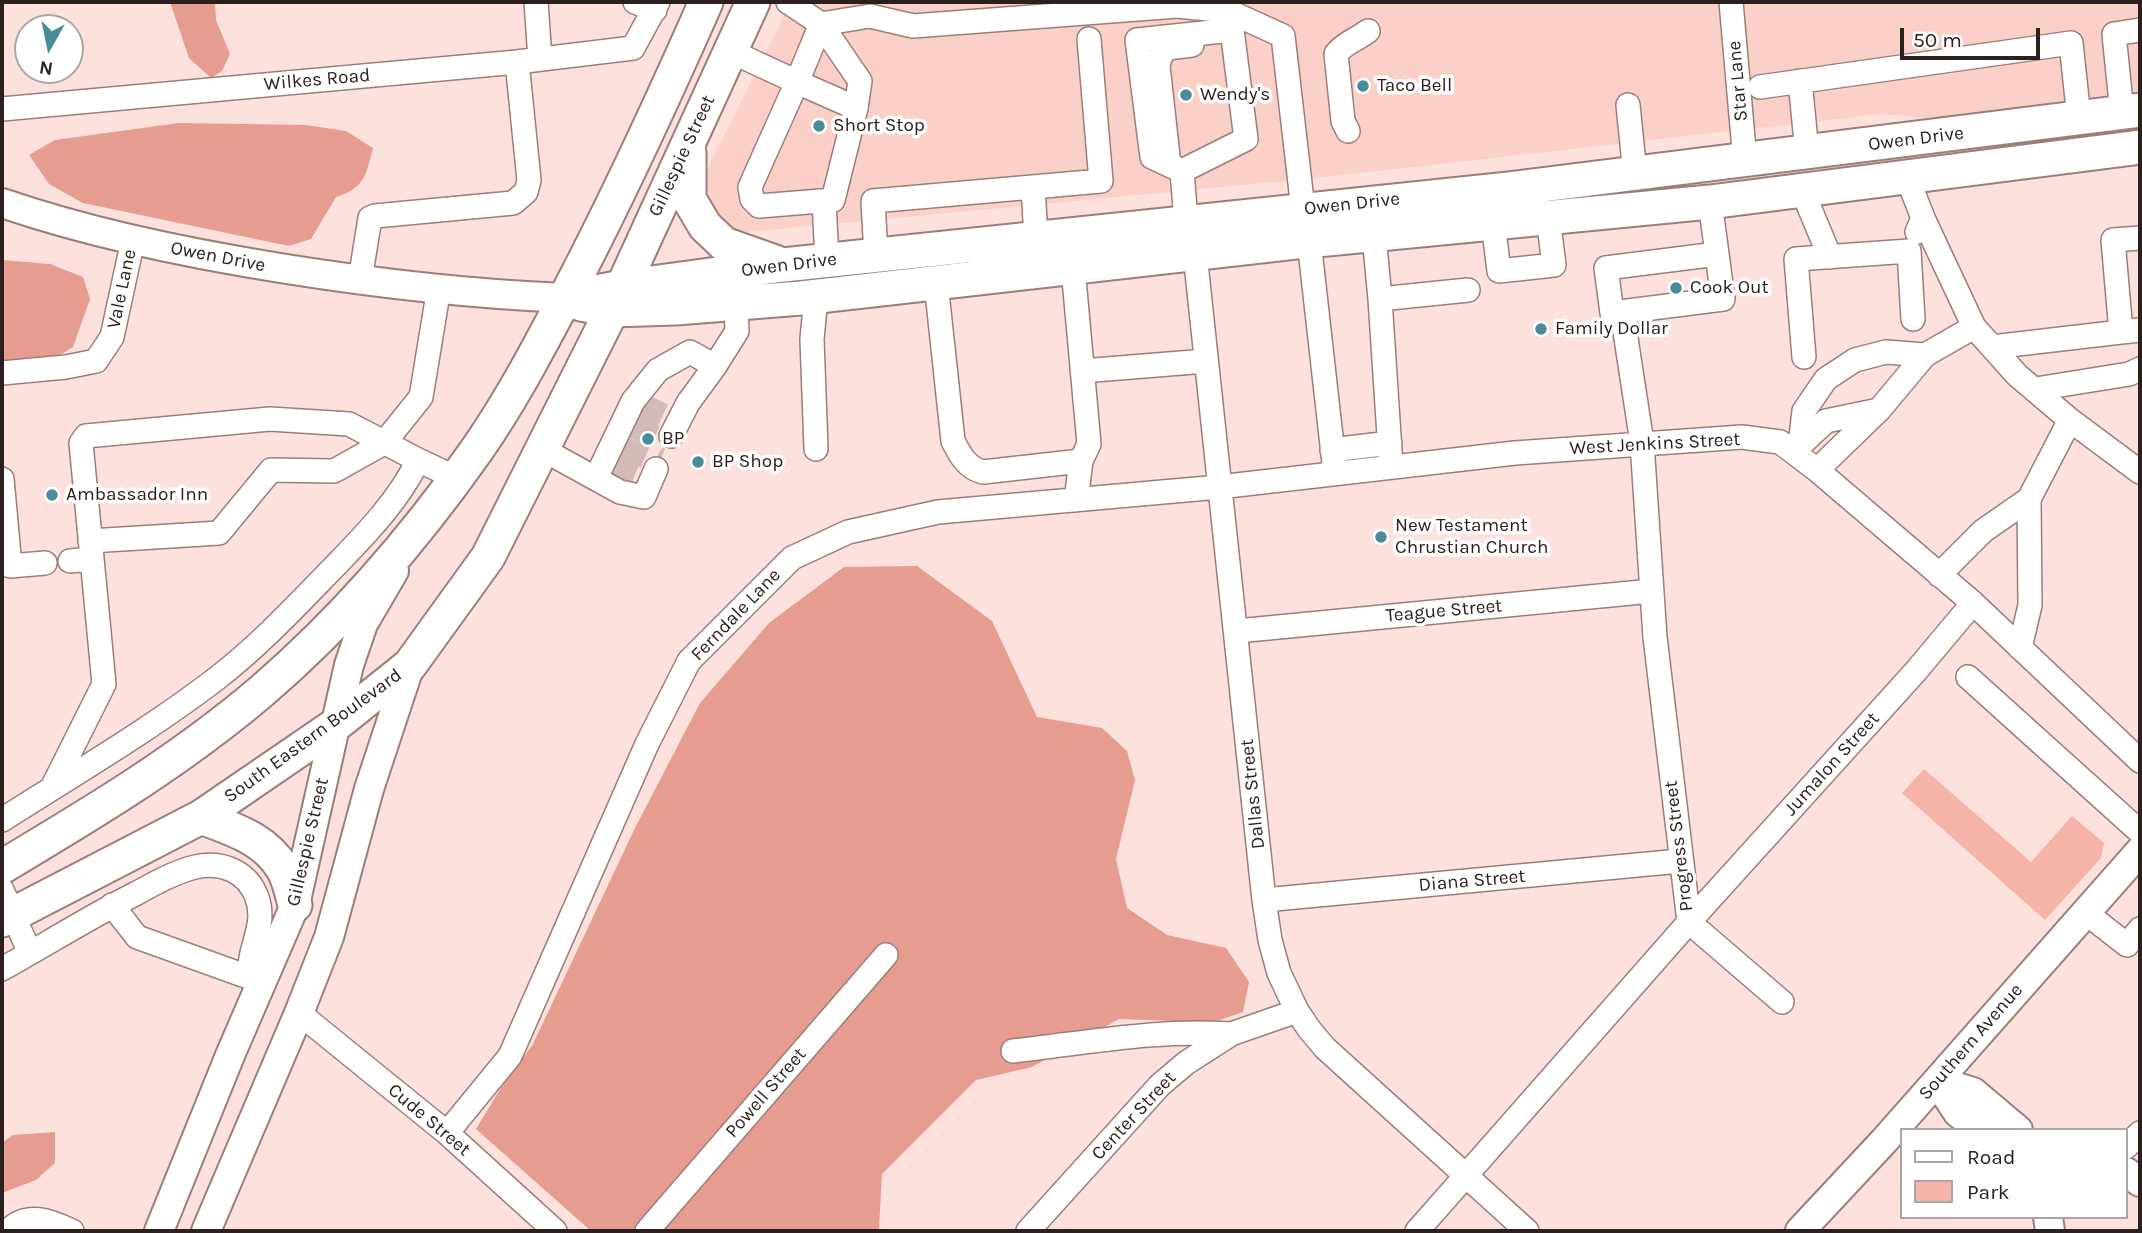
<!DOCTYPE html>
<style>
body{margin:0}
#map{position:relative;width:2142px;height:1233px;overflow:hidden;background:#fce1dc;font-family:Karla,sans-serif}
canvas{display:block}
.frame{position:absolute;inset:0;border:4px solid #2c201e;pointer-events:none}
.legend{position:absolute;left:1900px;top:1128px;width:228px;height:91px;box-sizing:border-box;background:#fff;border:2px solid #aba6a5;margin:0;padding:9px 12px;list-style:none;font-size:21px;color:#2c201e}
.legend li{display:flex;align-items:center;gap:14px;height:35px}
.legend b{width:35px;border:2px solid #aba6a5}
.north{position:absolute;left:14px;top:14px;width:70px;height:70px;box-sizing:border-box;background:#fff;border:2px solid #aba6a5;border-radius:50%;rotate:189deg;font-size:19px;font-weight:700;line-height:28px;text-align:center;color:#2c201e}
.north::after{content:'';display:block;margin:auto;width:24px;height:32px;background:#478c98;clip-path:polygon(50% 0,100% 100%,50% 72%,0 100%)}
.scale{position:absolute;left:1900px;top:28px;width:140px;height:32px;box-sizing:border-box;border:4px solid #2c201e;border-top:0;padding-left:9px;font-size:21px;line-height:24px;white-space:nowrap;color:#2c201e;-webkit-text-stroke:5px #fff;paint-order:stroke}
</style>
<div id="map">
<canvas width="2142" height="1233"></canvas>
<div class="frame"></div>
<ul class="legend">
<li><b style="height:9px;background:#fff"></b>Road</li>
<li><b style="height:19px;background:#f6b3a8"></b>Park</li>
</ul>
<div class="north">N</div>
<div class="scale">50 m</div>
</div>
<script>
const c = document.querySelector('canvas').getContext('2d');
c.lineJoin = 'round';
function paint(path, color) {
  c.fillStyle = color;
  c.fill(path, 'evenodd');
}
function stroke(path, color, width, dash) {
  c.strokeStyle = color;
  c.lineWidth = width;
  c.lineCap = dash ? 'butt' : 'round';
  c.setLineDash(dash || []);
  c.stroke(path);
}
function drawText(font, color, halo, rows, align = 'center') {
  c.font = font + ' Karla,sans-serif';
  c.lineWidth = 7;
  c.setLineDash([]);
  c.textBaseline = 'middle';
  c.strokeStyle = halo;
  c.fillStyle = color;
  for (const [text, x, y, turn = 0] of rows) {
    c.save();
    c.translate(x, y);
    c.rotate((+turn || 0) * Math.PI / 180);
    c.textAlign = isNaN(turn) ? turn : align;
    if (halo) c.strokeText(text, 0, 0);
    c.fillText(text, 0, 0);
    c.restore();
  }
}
paint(new Path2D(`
 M791,2h248l2,28 179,-28h920v89l-208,27 -51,-4 -565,64 -568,54 -21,-5 -15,-18 -9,-32z`), '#fad0c9');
paint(new Path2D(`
 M1924,769l107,93 41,-46 32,27 -3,15 -56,62 -143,-127z`), '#f6b3a8');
paint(new Path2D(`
 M170,2h45l1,18 14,34 -8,17 -11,7 -22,-20z
 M179,123l126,2 41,6 27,17c-7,27 -8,40 -37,49l-25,42 -22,7 -206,-43 -34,-19 -20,-29 26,-15z
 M2,260l48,4 33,13 7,22 -17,48 -21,13 -50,7z
 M917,566l75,55 45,96 65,11 25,23 8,29 -19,79 11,49 40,27 59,13 23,34 -6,30 -26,9 -15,1 -83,-3 -87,48 -56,13 -94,94 -3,54 2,3h-290l-115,-102 23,-38 34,-47 102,-216 65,-125 69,-80 75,-56z
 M55,1132v31l-19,17 -34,13v-50l11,-8z`), '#e79c90');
stroke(new Path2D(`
 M644,406l19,9
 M634,427l34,15
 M624,448l35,15
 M615,467l20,8`), '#d2bab6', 23, [23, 11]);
const minor = new Path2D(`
 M536,2l4,57
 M635,2l20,8
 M788,2l33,22 39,57 -4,27
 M1731,2l14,159
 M821,24l49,-8 43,10 264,-20 51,5 55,25 20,173
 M1232,30l14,109 -64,32 -30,-14 -15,-117z
 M730,51l67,31 24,-58
 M1800,81l7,71
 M797,82l59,26 -23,92 -74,6 -7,-7 -2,-12z
 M1760,87l311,-44 8,75
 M1628,105l7,69
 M2,109l515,-47 116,-14 25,-46
 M2122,113l-8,-79 26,-4
 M1348,131l-5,-10 -7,-67c8,-11 22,-15 32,-23
 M1169,165l-11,-99 3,-11 6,-7 25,-3
 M1182,171l4,50
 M1907,177l16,41 -6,14
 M1033,187l3,51
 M1802,190l28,67
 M824,201l3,59
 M1710,202l7,52
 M1923,218l51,109 43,48 53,45 70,52
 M1493,223l6,48 55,-6 -6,-48
 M1374,236l6,63
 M2140,238l-27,2 8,92 19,-2
 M1309,241l26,231
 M1195,254l69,646 6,40 9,33 18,38 12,18 16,19 202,183
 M1717,254l6,45 -111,14 -6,-45z
 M876,255l-3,-54 228,-20 -12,-142
 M1073,268l16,176 -8,17 -5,39
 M360,280l10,-62 5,-2 138,-13 13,-11 3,-12 -12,-118
 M936,283l17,158c7,14 14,27 30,31l98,-11
 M816,297l-4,42 4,110
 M1992,347l129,-15
 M1804,357l-8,-98 113,-8 4,68
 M1082,371l124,-10
 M2,373l64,-6 30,-6 16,-24 21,-97
 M2036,389l93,-15 11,-5
 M671,436l17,-33 27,-37 22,-35 -1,-27
 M1800,445l4,-34 22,-32 29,-19 31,-8 39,3
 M542,449l78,43 24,5 12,-28
 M1796,449l30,-28 53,-11
 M1332,450l58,-7
 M1391,466l-11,-167 88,-9
 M1817,470l62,-60 46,-55 49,-28
 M596,478l37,-77 25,-31 32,-18 25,14
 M2,479l8,87 35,-3
 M90,541l129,-8 52,-63 63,1 50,-28 37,-46 18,-109
 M70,561l22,-2
 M1939,575l44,-44 46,-32
 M1237,631l415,-40
 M2020,648l10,-43 -1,-106 41,-79
 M1968,677l172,155
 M52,788l52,-104 -23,-241 5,-7 184,-17 79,5 69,36
 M2,820c72,-46 146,-89 214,-141 43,-33 82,-75 120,-114 30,-31 64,-66 82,-105l38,18
 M2,890l28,63
 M1264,900l416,-39
 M112,905l25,32 114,41
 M2086,913l41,32 13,-16
 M2,969c45,-25 89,-53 135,-76 18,-10 38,-21 58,-26 26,-6 51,4 61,28 13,31 -11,55 -5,83l11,8
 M1782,1002l-93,-80 227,-251 57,-68
 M299,1013l148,120 108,98
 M1013,1051c73,-8 144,-22 218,-17
 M447,1133l63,-77 137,-312 42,-83 103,-103 56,-26 90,-20 281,-25 296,-34 227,-16 38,5 37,28 156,133 167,158
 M2126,1147l14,-14
 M8,1231c19,-20 42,-10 64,0
 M647,1231l239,-276
 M1028,1231l132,-146 26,-22 45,-29 66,-23
 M1417,1231l272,-309 -34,-285 -13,-194 -20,-131`);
const major = new Path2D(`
 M2,203c90,31 184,50 278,65 94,15 190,26 285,30
 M1937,1081l36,11 45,38
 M1937,1081l21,32 23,17
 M2126,1172l14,10
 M2048,1217l2,14
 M159,1231l72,-178 64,-148 54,-240 14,-41 31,-53
 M206,1231l93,-218 30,-76 40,-148 41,-124
 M1800,1231l84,-90 256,-290`);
const highway = new Path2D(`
 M689,152v47l16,27 19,18 51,18
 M565,298l57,-11 161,-22 726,-76 631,-79
 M581,304l31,6 64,-2 125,-10 495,-56 414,-40 430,-55
 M201,817c31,12 64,21 82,52 6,10 9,25 12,36
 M2,867c92,-55 179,-107 261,-177 81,-70 151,-151 213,-239 33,-47 60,-98 87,-149 52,-98 98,-198 143,-300
 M2,920l199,-103 133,-91 76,-61 78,-108 124,-247 141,-308`);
stroke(minor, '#9c7e79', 26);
stroke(major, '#9c7e79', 32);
stroke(highway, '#9c7e79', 37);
stroke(minor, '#fff', 23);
stroke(major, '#fff', 28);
stroke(highway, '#fff', 33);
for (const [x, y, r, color] of [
 [1363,86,7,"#478c98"],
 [1186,95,7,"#478c98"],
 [819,126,7,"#478c98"],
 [1676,288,7,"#478c98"],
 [1541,329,7,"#478c98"],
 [648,439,7,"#478c98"],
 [698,462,7,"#478c98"],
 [52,495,7,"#478c98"],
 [1381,537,7,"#478c98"]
]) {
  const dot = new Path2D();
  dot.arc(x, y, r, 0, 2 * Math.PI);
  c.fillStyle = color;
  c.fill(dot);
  stroke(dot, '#fff', 2.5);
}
drawText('19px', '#2c201e', '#fff', [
 ["Wilkes Road",317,80,-5],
 ["Star Lane",1738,81,-95],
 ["Owen Drive",1916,139,-7],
 ["Gillespie Street",682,156,-65],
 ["Owen Drive",1352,204,-6],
 ["Owen Drive",218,257,11],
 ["Owen Drive",789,265,-7],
 ["Vale Lane",122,289,-78],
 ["West Jenkins Street",1655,444,-3],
 ["Teague Street",1444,611,-5],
 ["Ferndale Lane",736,615,-46],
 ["South Eastern Boulevard",313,736,-36],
 ["Jumalon Street",1832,764,-48],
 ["Dallas Street",1253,794,-96],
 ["Gillespie Street",308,842,-77],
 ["Progress Street",1679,846,-97],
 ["Diana Street",1472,881,-5],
 ["Southern Avenue",1971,1042,-49],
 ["Powell Street",766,1093,-49],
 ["Center Street",1134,1116,-47],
 ["Cude Street",429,1120,40]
]);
drawText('19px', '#2c201e', '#fff', [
 ["Taco Bell",1377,86],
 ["Wendy's",1200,95],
 ["Short Stop",833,126],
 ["Cook Out",1690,288],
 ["Family Dollar",1555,329],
 ["BP",662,439],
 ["BP Shop",712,462],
 ["Ambassador Inn",66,495],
 ["New Testament",1395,526],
 ["Chrustian Church",1395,548]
], 'left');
</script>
